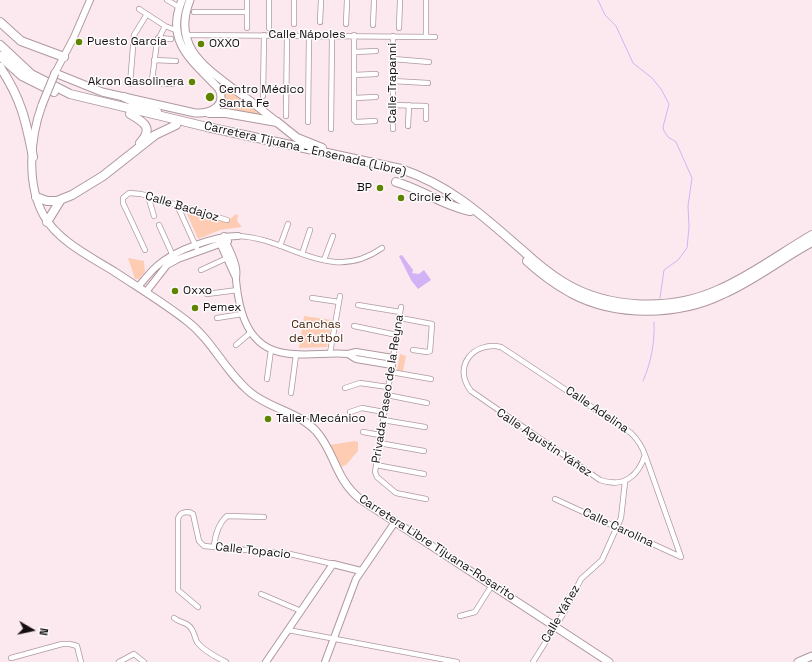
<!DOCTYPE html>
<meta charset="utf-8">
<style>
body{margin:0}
#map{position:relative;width:812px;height:662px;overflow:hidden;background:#fce9ef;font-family:"Space Grotesk",sans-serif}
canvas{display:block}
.north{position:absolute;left:12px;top:610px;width:40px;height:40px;-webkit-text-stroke:3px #fcfcfc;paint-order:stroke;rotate:99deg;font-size:11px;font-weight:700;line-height:16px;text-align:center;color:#160e11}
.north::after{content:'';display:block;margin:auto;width:14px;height:18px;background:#160e11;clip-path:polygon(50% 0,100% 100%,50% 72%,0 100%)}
</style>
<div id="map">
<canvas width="812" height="662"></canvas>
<div class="north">N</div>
</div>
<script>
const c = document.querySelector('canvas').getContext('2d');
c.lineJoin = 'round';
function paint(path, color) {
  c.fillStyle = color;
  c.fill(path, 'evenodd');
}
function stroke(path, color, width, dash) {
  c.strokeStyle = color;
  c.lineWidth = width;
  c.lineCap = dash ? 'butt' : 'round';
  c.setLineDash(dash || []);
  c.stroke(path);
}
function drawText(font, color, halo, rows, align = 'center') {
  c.font = font + ' "Space Grotesk",sans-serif';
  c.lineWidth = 3;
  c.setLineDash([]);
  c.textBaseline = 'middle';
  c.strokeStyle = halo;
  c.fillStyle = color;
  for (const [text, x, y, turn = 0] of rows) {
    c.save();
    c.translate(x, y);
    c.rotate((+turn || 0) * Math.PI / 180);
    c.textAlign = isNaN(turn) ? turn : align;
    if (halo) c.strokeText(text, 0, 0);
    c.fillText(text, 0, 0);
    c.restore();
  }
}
paint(new Path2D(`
 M209,73l55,43 -44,-6 4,-4 1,-13z
 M185,209l44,11 7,-6 2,1 -1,6 5,6 -22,3 -22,9z
 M128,258l16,3 1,11 -6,7h-4z
 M304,316l28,4 -5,27 -28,1z
 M400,354l6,2 -3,15 -6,-1z
 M355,441l3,1v9l-12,14 -8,3 -9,-23z`), '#fdccb2');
paint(new Path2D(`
 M402,255l11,15 -1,3 7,1 5,-4 7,10 -13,9 -7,-9 -12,-24z`), '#d2b2f4');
stroke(new Path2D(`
 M598,0l7,15 11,11 17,37 19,15 9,11 8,15 -6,23 1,4 4,6 8,5 16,36 -4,28 1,21 -2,21 -9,12 -14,10 -4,28
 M643,381c8,-18 12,-39 11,-59`), '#d2b2f4', 1);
const minor = new Path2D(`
 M167,0l12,7
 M426,0v37
 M139,9l26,17 13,5
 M194,12h53
 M320,22l1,-22
 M294,24v-24
 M346,24l1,-24
 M373,25l1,-25
 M165,26l-8,16 -5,38 3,3 18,1
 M247,28v-28
 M269,28v-28
 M399,28l1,-28
 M185,35l250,2
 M354,35v85l2,2 19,-1
 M158,38l13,1
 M355,52l21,-1
 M393,59l36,3
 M154,60l22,1
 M354,75l22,-1
 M393,81l35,2
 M130,84l4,-49 13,-21
 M263,96l1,-61
 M354,98l22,-1
 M393,105l33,1v13
 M286,116l1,-81
 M308,122l1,-87
 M408,126l1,-21
 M331,129l1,-93
 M393,129v-93
 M148,196l6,20
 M178,207l20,44
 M159,225l14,31
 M238,236c52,2 92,49 144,12
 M280,246l8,-22
 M145,250l-22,-47v-5l6,-5 12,1 86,26
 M302,254l8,-24
 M324,260l9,-24
 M201,270l26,-12
 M207,294l31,-4
 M312,298l27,4
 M358,305l42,7
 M401,307l-26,165 2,5 19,16 30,6
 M217,318l25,-4
 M400,318l32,6 -2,27 -3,1 -14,-2
 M354,326l43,9
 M236,345l14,-12
 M330,353l10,-57
 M391,372l40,7
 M267,379l4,-29
 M345,388l15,-5 28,4
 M291,393l5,-38
 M387,395l40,8
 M350,412l12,-4 22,4
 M383,420l42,7
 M363,432l17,3
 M379,443l45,8
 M645,455c-7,22 -22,33 -45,25l-129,-89c-19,-24 2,-50 30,-44l130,86c7,7 11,13 14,22l36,102
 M376,465l48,9
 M555,499l126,58
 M214,547c1,-12 4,-23 13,-31l37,1
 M261,594l40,17
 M198,607l-20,-17v-69c0,-7 4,-9 11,-9l4,2 6,27 5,5 86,8 43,10
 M460,616l15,-4 17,-27
 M174,618c5,4 10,4 14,7 6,4 6,11 9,17 7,9 19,15 29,20
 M288,630l169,32
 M11,658l51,-14h8l7,2 4,16
 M119,662l15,-8 10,8
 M533,662l32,-51 16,-32 21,-19 19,-42 4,-36`);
const tertiary = new Path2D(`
 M55,73l19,-36 16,-37
 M224,236c3,11 10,20 12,32 1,4 0,8 0,12 3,31 11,67 48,73 21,4 43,-1 64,1l8,-2 37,6
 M219,241l17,37
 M138,287c6,-7 12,-15 19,-21 17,-16 58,-30 81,-30
 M146,292l21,-27 11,-6 50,-18
 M348,354l8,5 36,6
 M266,662l67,-98 28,7
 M325,662l31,-83 39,-57`);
const secondary = new Path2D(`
 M190,0c-18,45 13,66 45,90 15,10 28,21 42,32
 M55,73l47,19 93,21c14,1 32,-6 24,-24 -25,-27 -55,-46 -37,-89`);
const primary = new Path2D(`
 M42,105c-12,33 -16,79 2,111 14,25 47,41 71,56 24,16 49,31 72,49 26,20 39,52 64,72 20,16 47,19 65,38 19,21 19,48 44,68l249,163
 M798,662l14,-6`);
const trunk = new Path2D(`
 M0,22l21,19 43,16
 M0,45l31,29 39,20 137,33 194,42c50,17 81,46 120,80 13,12 27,24 42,33 45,28 109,29 155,8 33,-14 63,-37 94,-55
 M0,56l22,20 32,16
 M0,67c21,31 26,54 33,90
 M124,97l33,15
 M209,113h17l51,9 20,16 25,10
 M130,114c14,8 24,14 10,29
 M396,182c25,7 48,24 74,29
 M36,197l11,4h10l15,-6 31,-19 52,-41 21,-10
 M47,222l13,-21
 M527,261c13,12 28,23 44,32 45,24 107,23 152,1 32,-14 59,-36 89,-52`);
stroke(minor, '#af999f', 6);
stroke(tertiary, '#af999f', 8);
stroke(secondary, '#af999f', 9);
stroke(primary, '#af999f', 9);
stroke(trunk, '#af999f', 10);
stroke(minor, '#fff', 4.5);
stroke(tertiary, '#fff', 6);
stroke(secondary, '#fff', 7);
stroke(primary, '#fff', 7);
stroke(trunk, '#fff', 8);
const primaryBridge = new Path2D(`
 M42,105l13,-32`);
stroke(primaryBridge, '#af999f', 9, []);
stroke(primaryBridge, '#fff', 7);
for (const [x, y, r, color] of [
 [79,42,4,"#618400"],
 [201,44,4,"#618400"],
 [192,82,4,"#618400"],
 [210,97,5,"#618400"],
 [380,188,4,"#618400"],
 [401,198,4,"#618400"],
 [175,291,4,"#618400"],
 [195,308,4,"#618400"],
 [268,419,4,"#618400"]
]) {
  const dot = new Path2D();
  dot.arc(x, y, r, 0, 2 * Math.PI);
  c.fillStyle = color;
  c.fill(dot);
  stroke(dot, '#fcfcfc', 1.5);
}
drawText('12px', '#160e11', '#fcfcfc', [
 ["Calle Nápoles",307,35],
 ["Calle Trapanni",393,83,-90],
 ["Carretera Tijuana - Ensenada (Libre)",305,149,13],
 ["Calle Badajoz",182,207,17],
 ["Privada Paseo de la Reyna",388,389,-81],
 ["Calle Adelina",597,410,34],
 ["Calle Agustin Yáñez",544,443,34],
 ["Calle Carolina",618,528,25],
 ["Carretera Libre Tijuana-Rosarito",437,548,33],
 ["Calle Topacio",253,551,6],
 ["Calle Yáñez",561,614,-60]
]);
drawText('12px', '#160e11', '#fcfcfc', [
 ["Puesto García",87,42],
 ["OXXO",209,44],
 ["Akron Gasolinera",184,82,"right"],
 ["Centro Médico",219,90],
 ["Santa Fe",219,104],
 ["BP",372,188,"right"],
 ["Circle K",409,198],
 ["Oxxo",183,291],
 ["Pemex",203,308],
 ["Taller Mecánico",276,419]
], 'left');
drawText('12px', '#472511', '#fcfcfc', [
 ["Canchas",316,325],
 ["de futbol",316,339]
]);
</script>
